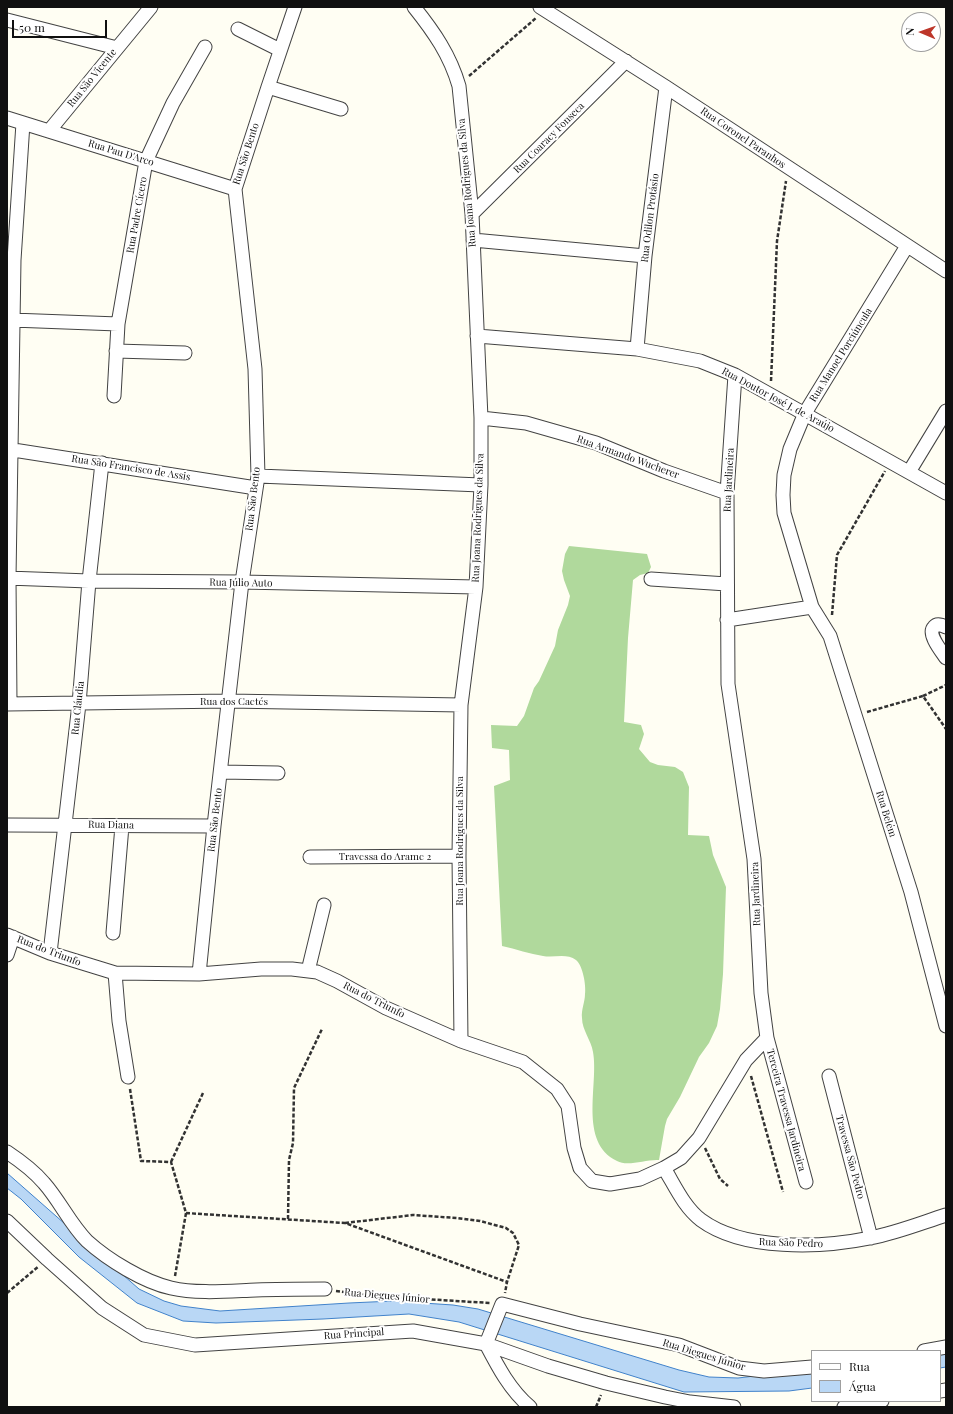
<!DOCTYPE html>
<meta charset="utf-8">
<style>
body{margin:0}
#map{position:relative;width:953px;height:1414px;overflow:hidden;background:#fffef3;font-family:"Playfair Display",serif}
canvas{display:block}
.frame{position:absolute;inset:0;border:8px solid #101010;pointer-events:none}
.legend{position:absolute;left:811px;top:1350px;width:130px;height:52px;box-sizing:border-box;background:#fff;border:1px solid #9f9f9f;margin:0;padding:5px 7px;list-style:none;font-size:12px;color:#101010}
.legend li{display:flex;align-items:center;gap:8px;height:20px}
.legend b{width:20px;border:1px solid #9f9f9f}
.north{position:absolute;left:901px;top:12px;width:40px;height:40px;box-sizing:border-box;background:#fff;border:1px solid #9f9f9f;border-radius:50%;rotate:272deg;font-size:11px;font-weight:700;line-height:16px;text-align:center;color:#101010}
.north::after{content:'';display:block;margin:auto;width:14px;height:18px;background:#bd362a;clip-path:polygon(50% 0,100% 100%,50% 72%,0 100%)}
.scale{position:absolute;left:12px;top:20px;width:95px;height:18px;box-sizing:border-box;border:2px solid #101010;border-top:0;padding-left:5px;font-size:12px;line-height:14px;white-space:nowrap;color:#101010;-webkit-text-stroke:3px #fff;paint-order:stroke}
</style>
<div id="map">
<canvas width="953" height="1414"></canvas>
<div class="frame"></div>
<ul class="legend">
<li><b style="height:5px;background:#fff"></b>Rua</li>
<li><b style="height:11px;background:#b9d7f5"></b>Água</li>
</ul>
<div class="north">N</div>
<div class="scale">50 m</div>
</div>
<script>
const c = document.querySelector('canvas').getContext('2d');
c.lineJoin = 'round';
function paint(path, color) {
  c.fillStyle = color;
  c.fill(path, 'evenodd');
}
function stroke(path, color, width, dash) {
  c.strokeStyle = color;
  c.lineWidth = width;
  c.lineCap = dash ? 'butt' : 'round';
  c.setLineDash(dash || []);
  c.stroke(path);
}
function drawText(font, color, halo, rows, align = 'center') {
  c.font = font + ' "Playfair Display",serif';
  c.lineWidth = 4;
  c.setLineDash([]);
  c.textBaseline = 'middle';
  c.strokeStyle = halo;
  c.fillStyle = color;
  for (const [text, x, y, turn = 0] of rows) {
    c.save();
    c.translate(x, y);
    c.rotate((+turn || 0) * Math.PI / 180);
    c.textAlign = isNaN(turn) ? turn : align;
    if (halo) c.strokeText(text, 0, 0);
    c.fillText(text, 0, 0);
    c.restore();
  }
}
paint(new Path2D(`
 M569,546l78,8 4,13 -3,6 -8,2 -7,5 -5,58 -4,84 17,3 3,9 -5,15 11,13 8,3 17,2 8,5 6,15 -1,48 21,1 4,19 13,32 -3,87 -3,35 -3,17 -8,17 -10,14 -19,40 -13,22 -2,7 -6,34c-13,-1 -31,7 -42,1 -39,-19 -18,-76 -24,-109 -2,-12 -11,-22 -11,-34 -1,-8 3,-16 3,-24 1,-9 -2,-28 -9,-34 -9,-7 -22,-2 -33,-4 -13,-2 -27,-7 -41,-10l-8,-160 16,-6 -1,-30 -17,-2 -1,-23 26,1 7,-10 10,-28 5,-7 16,-35 3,-16 10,-25 2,-9 -6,-16 -2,-9 3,-17z`), '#b0d99c');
const water = new Path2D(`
 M7,1173l132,116 25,12 17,5 39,5 129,-8 44,-2 60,4 25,4 201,61 30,7 29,1 74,-9v19l-23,3 -105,1 -225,-70 -50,-8 -86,5 -107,4 -33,-2 -46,-18 -58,-46 -58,-58 -14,-11z
 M946,1349v18l-6,1v-17z`);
paint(water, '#b9d7f5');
stroke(water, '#4182ca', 1);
const minor = new Path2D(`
 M414,7c20,25 36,48 45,79l13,128 9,204v67l-5,102 -15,118 -2,151 2,185
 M540,7l126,80 280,184
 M7,20l110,28
 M238,29l42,21
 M268,87l73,22
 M7,118l228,71
 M49,131l102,-124
 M472,214l154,-153
 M473,240l172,16
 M907,246l-102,167 -15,36 -6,26 -1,20 1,18 28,94 18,29 81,256 35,134
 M12,320l106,4
 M477,336l160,13 63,12 35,14 211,118
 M637,349l8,-93 21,-169
 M116,351l69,2
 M735,375l-8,118 1,191 26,175 7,134 6,45 39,144
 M114,396l4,-72 28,-163 27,-58 32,-56
 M481,418l45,5 70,20 68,28 63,22
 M7,449l249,39
 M909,472l37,-61
 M258,476l223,9
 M7,578l82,3 153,1 234,5
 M651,579l76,5
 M727,620l85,-13
 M946,627c-4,-2 -9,-4 -12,0 -7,7 8,25 12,31
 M7,704l222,-3 232,4
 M10,704l-1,-126 5,-318 9,-137
 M221,772l57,1
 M7,825l207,1
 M310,857l149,-1
 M113,933l9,-107
 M7,935l43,18 65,20 84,1 62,-5h31l25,3 20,9 49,27 75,33 62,21 34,27 11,17 6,42 6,20 12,13 18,3 30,-5 24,-11 17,-10 18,-20 47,-78 21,-22
 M50,953l29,-249 10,-123 13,-118
 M7,955l6,-18
 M308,971l16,-66
 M115,973l4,48 9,56
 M199,974l15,-148 28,-244 16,-106 -3,-107 -20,-180 33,-102 27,-80
 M829,1076l42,162
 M7,1152c15,10 26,18 37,31 16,18 26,41 43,58 21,19 57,41 84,47 26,6 58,3 85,2 23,-1 46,-1 69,-1
 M664,1168c11,18 20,39 37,52 42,31 120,28 169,18 26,-5 51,-15 76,-23
 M7,1221l40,38 55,49 42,27 51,10 218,-14 73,13 62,22 58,17 59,14 25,5 44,5
 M924,1351l22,-4
 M940,1391l6,-1
 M530,1407c-20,-17 -32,-40 -44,-63l16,-40 78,20 99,21 60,23 25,3 48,-4
 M844,1407l38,-6`);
stroke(minor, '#434343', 15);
stroke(new Path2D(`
 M469,76l67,-58
 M771,381l6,-140 9,-60
 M832,615l5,-60 48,-84
 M923,696l23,-11
 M867,712l56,-16 23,33
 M751,1076l32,116
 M130,1089l11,72 30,1 15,51 -11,63
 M705,1148l15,31 8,7
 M171,1162l32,-69
 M186,1213l159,10 162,59 -2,11
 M288,1219l1,-59 4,-17 1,-55 28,-59
 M345,1223l68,-8 44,3 23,3 26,7 7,5 6,12 -12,37
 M336,1291l37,5 117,7
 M7,1293l32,-27
 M596,1407l5,-12`), '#323232', 2.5, [4, 2]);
stroke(minor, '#fff', 13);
drawText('10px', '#101010', '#fff', [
 ["Rua São Vicente",92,78,-51],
 ["Rua Coaracy Fonseca",549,138,-45],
 ["Rua Coronel Paranhos",743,138,34],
 ["Rua Pau D'Arco",121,153,17],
 ["Rua São Bento",246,154,-72],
 ["Rua Joana Rodrigues da Silva",467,183,-95],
 ["Rua Padre Cícero",137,215,-80],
 ["Rua Odilon Protásio",650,218,-83],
 ["Rua Manoel Porciúncula",841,355,-58],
 ["Rua Doutor José J. de Araújo",778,400,28],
 ["Rua Armando Wucherer",628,457,20],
 ["Rua São Francisco de Assis",131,468,9],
 ["Rua Jardineira",729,480,-87],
 ["Rua São Bento",253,499,-83],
 ["Rua Joana Rodrigues da Silva",478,518,-88],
 ["Rua Júlio Auto",241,583,1],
 ["Rua dos Caetés",234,702],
 ["Rua Cláudia",78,708,-84],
 ["Rua Belém",886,814,73],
 ["Rua São Bento",215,820,-83],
 ["Rua Diana",111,825,1],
 ["Rua Joana Rodrigues da Silva",460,841,-90],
 ["Travessa do Arame 2",385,857],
 ["Rua Jardineira",756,894,-92],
 ["Rua do Triunfo",49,951,21],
 ["Rua do Triunfo",374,1000,27],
 ["Terceira Travessa Jardineira",786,1110,75],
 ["Travessa São Pedro",850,1157,75],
 ["Rua São Pedro",791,1243,2],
 ["Rua Diegues Júnior",387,1296,5],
 ["Rua Principal",354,1334,-4],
 ["Rua Diegues Júnior",704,1355,17]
]);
</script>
